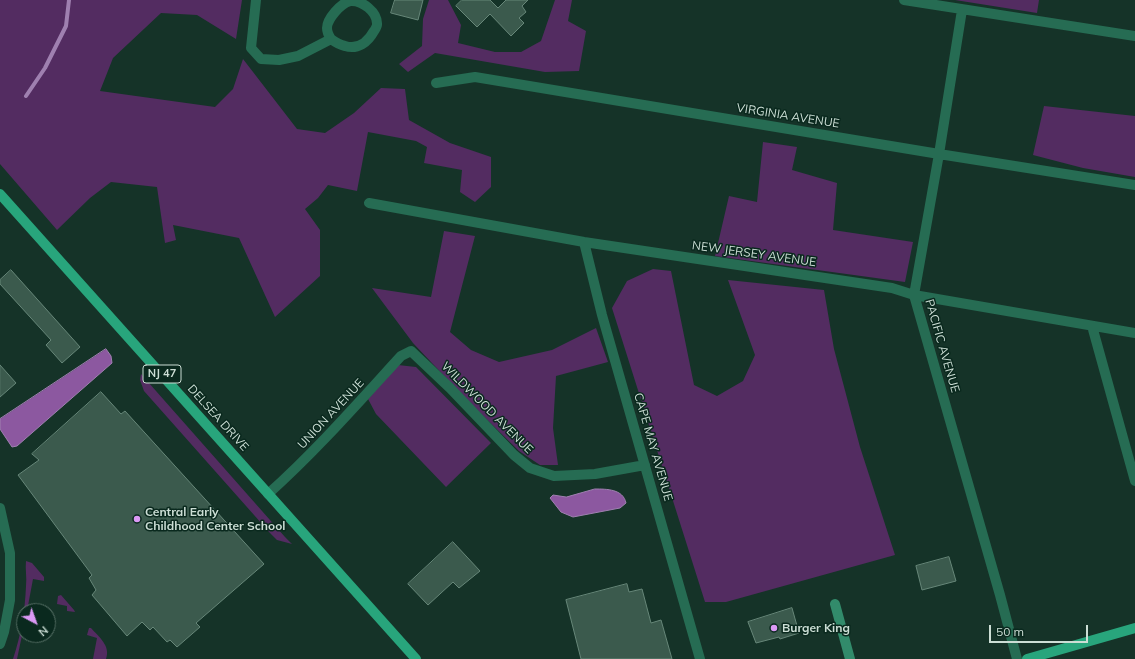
<!DOCTYPE html>
<style>
body{margin:0}
#map{position:relative;width:1135px;height:659px;overflow:hidden;background:#153328;font-family:Mulish,sans-serif}
canvas{display:block}
.north{position:absolute;left:16px;top:603px;width:40px;height:40px;box-sizing:border-box;background:#0a291e;border:1px solid #587167;border-radius:50%;rotate:139deg;font-size:11px;font-weight:700;line-height:16px;text-align:center;color:#ccded5}
.north::after{content:'';display:block;margin:auto;width:14px;height:18px;background:#db99f5;clip-path:polygon(50% 0,100% 100%,50% 72%,0 100%)}
.scale{position:absolute;left:989px;top:625px;width:99px;height:18px;box-sizing:border-box;border:2px solid #ccded5;border-top:0;padding-left:5px;font-size:12px;line-height:14px;white-space:nowrap;color:#ccded5;-webkit-text-stroke:3px #0a291e;paint-order:stroke}
</style>
<div id="map">
<canvas width="1135" height="659"></canvas>
<div class="north">N</div>
<div class="scale">50 m</div>
</div>
<script>
const c = document.querySelector('canvas').getContext('2d');
c.lineJoin = 'round';
function paint(path, color) {
  c.fillStyle = color;
  c.fill(path, 'evenodd');
}
function stroke(path, color, width, dash) {
  c.strokeStyle = color;
  c.lineWidth = width;
  c.lineCap = dash ? 'butt' : 'round';
  c.setLineDash(dash || []);
  c.stroke(path);
}
function drawText(font, color, halo, rows, align = 'center') {
  c.font = font + ' Mulish,sans-serif';
  c.lineWidth = 3;
  c.setLineDash([]);
  c.textBaseline = 'middle';
  c.strokeStyle = halo;
  c.fillStyle = color;
  for (const [text, x, y, turn = 0] of rows) {
    c.save();
    c.translate(x, y);
    c.rotate((+turn || 0) * Math.PI / 180);
    c.textAlign = isNaN(turn) ? turn : align;
    if (halo) c.strokeText(text, 0, 0);
    c.fillText(text, 0, 0);
    c.restore();
  }
}
paint(new Path2D(`
 M0,0h242l-6,39 -39,-24 -36,-2 -48,45 -13,33 115,16 18,-18 10,-30 54,70 28,4 29,-20 27,-25 24,1 4,31 41,23 41,14v30l-16,15 -15,-10 2,-22 -38,-7 3,-16 -11,-6 -48,-9 -11,59 -29,-6 -10,13 -13,11 15,21v46l-45,41 -36,-79 -66,-13 3,15 -11,3 -8,-56 -46,-5 -21,16 -33,32 -57,-66z
 M429,0h19l13,25 -3,18 37,9h26l20,-11 14,-41h17l-4,21 18,10 -7,40 -34,1 -110,-19 -27,19 -9,-8 23,-18 1,-27z
 M955,0h84l-2,13z
 M1044,106l91,10v61l-52,-9 -50,-13z
 M763,142l34,5 -5,23 45,13 -4,47 80,12 -8,40 -190,-26 14,-60 28,6z
 M444,231l31,5 -25,96 21,18 28,12 53,-12 44,-22 12,34 -52,14 -3,52 5,37h-18l-21,-14 -52,-51 -54,-57 -41,-55 59,9z
 M653,269l18,2 23,114 23,11 26,-15 12,-26 -27,-75 96,10 10,59 26,98 35,108 -169,47h-21l-93,-294 15,-27z
 M398,365l18,2 75,76 -45,44 -70,-73 -8,-15z
 M141,374l144,163 7,7 -15,-4 -7,-7 -126,-142 -4,-11z
 M26,561l6,2 12,14v4l-11,-2 -6,32h-3v15l-7,33h-4c8,-24 12,-48 13,-73 1,-9 -1,-17 0,-25z
 M61,595l13,15 1,2 -8,-1v-5l-10,-2 1,-8z
 M89,628h2c8,9 20,18 15,31h-13l4,-21 -10,-3z`), '#532c61');
const water = new Path2D(`
 M106,349l5,7 1,7 -95,83 -5,1 -12,-18v-10z
 M595,489c12,0 28,0 31,14l-6,5 -47,9 -12,-5 -11,-14 3,-3 13,2z`);
paint(water, '#8c58a0');
stroke(water, '#9f80b0', 1);
stroke(new Path2D(`
 M26,96l19,-28 21,-42 3,-26`), '#9f80b0', 4);
const building = new Path2D(`
 M395,0h28l-5,20 -27,-7z
 M462,0h28l8,8 8,-8h22l-6,6 4,6 -7,6 5,5 -13,13 -21,-22 -13,13 -21,-21z
 M11,270l69,77 -18,16 -16,-18 5,-5 -51,-56v-4z
 M0,365l16,18 -16,14z
 M101,392l20,22 4,-3 139,153 -68,59 4,4 -23,20 -7,-7 -3,2 -14,-15 -3,3 -8,-8 -15,14 -35,-41 4,-5 -7,-12 3,-3 -74,-100 21,-15 -7,-6z
 M453,542l27,29 -21,17 -6,-6 -25,23 -20,-21z
 M949,557l7,24 -34,9 -6,-24z
 M627,584l2,8 13,-3 9,34 10,-3 11,39h-91l-15,-59z
 M792,608l7,25 -19,6 -1,-2 -23,6 -8,-21z`);
paint(building, '#3b5a4d');
stroke(building, '#678779', 1);
stroke(new Path2D(`
 M256,0l-5,48 10,11 18,1 19,-4 33,-17c4,3 9,6 14,7 13,4 23,-4 29,-15 1,-1 3,-5 3,-6 1,-13 -15,-25 -27,-24 -9,2 -23,18 -23,27 0,4 2,8 4,11
 M904,0l231,36
 M962,10l-23,144 -25,141 86,300 17,64
 M436,83l39,-6 464,77 196,31
 M369,203l215,39 308,46 22,7 221,38
 M584,242l18,73 98,344
 M1092,326l43,155
 M268,494c48,-43 90,-91 133,-138l10,-5 39,37 64,67 16,13 24,8 41,-2 50,-9
 M0,508l10,45v47l-6,32 -4,12`), '#266c53', 10);
stroke(new Path2D(`
 M835,604l15,55`), '#328b6b', 10);
stroke(new Path2D(`
 M0,194l416,465
 M1027,659l108,-31`), '#28a57c', 10);
for (const [x, y, r, color] of [
 [137,519,4,"#db99f5"],
 [774,628,4,"#db99f5"]
]) {
  const dot = new Path2D();
  dot.arc(x, y, r, 0, 2 * Math.PI);
  c.fillStyle = color;
  c.fill(dot);
  stroke(dot, '#0a291e', 1.5);
}
for (const [x, y, w] of [
 [162,374,38]
]) {
  const box = new Path2D();
  box.roundRect(x - w / 2, y - 9, w, 18, 3);
  c.fillStyle = '#0a291e';
  c.fill(box);
  stroke(box, '#ccded5', 1);
}
drawText('bold 11px', '#ccded5', null, [
 ["NJ 47",162,374]
]);
drawText('12px', '#ccded5', '#0a291e', [
 ["VIRGINIA AVENUE",788,116,9],
 ["NEW JERSEY AVENUE",754,254,8],
 ["PACIFIC AVENUE",942,346,74],
 ["WILDWOOD AVENUE",487,408,45],
 ["UNION AVENUE",331,414,-47],
 ["DELSEA DRIVE",218,418,48],
 ["CAPE MAY AVENUE",653,447,74]
]);
drawText('bold 12px', '#ccded5', '#0a291e', [
 ["Central Early",145,512],
 ["Childhood Center School",145,526],
 ["Burger King",782,628]
], 'left');
</script>
